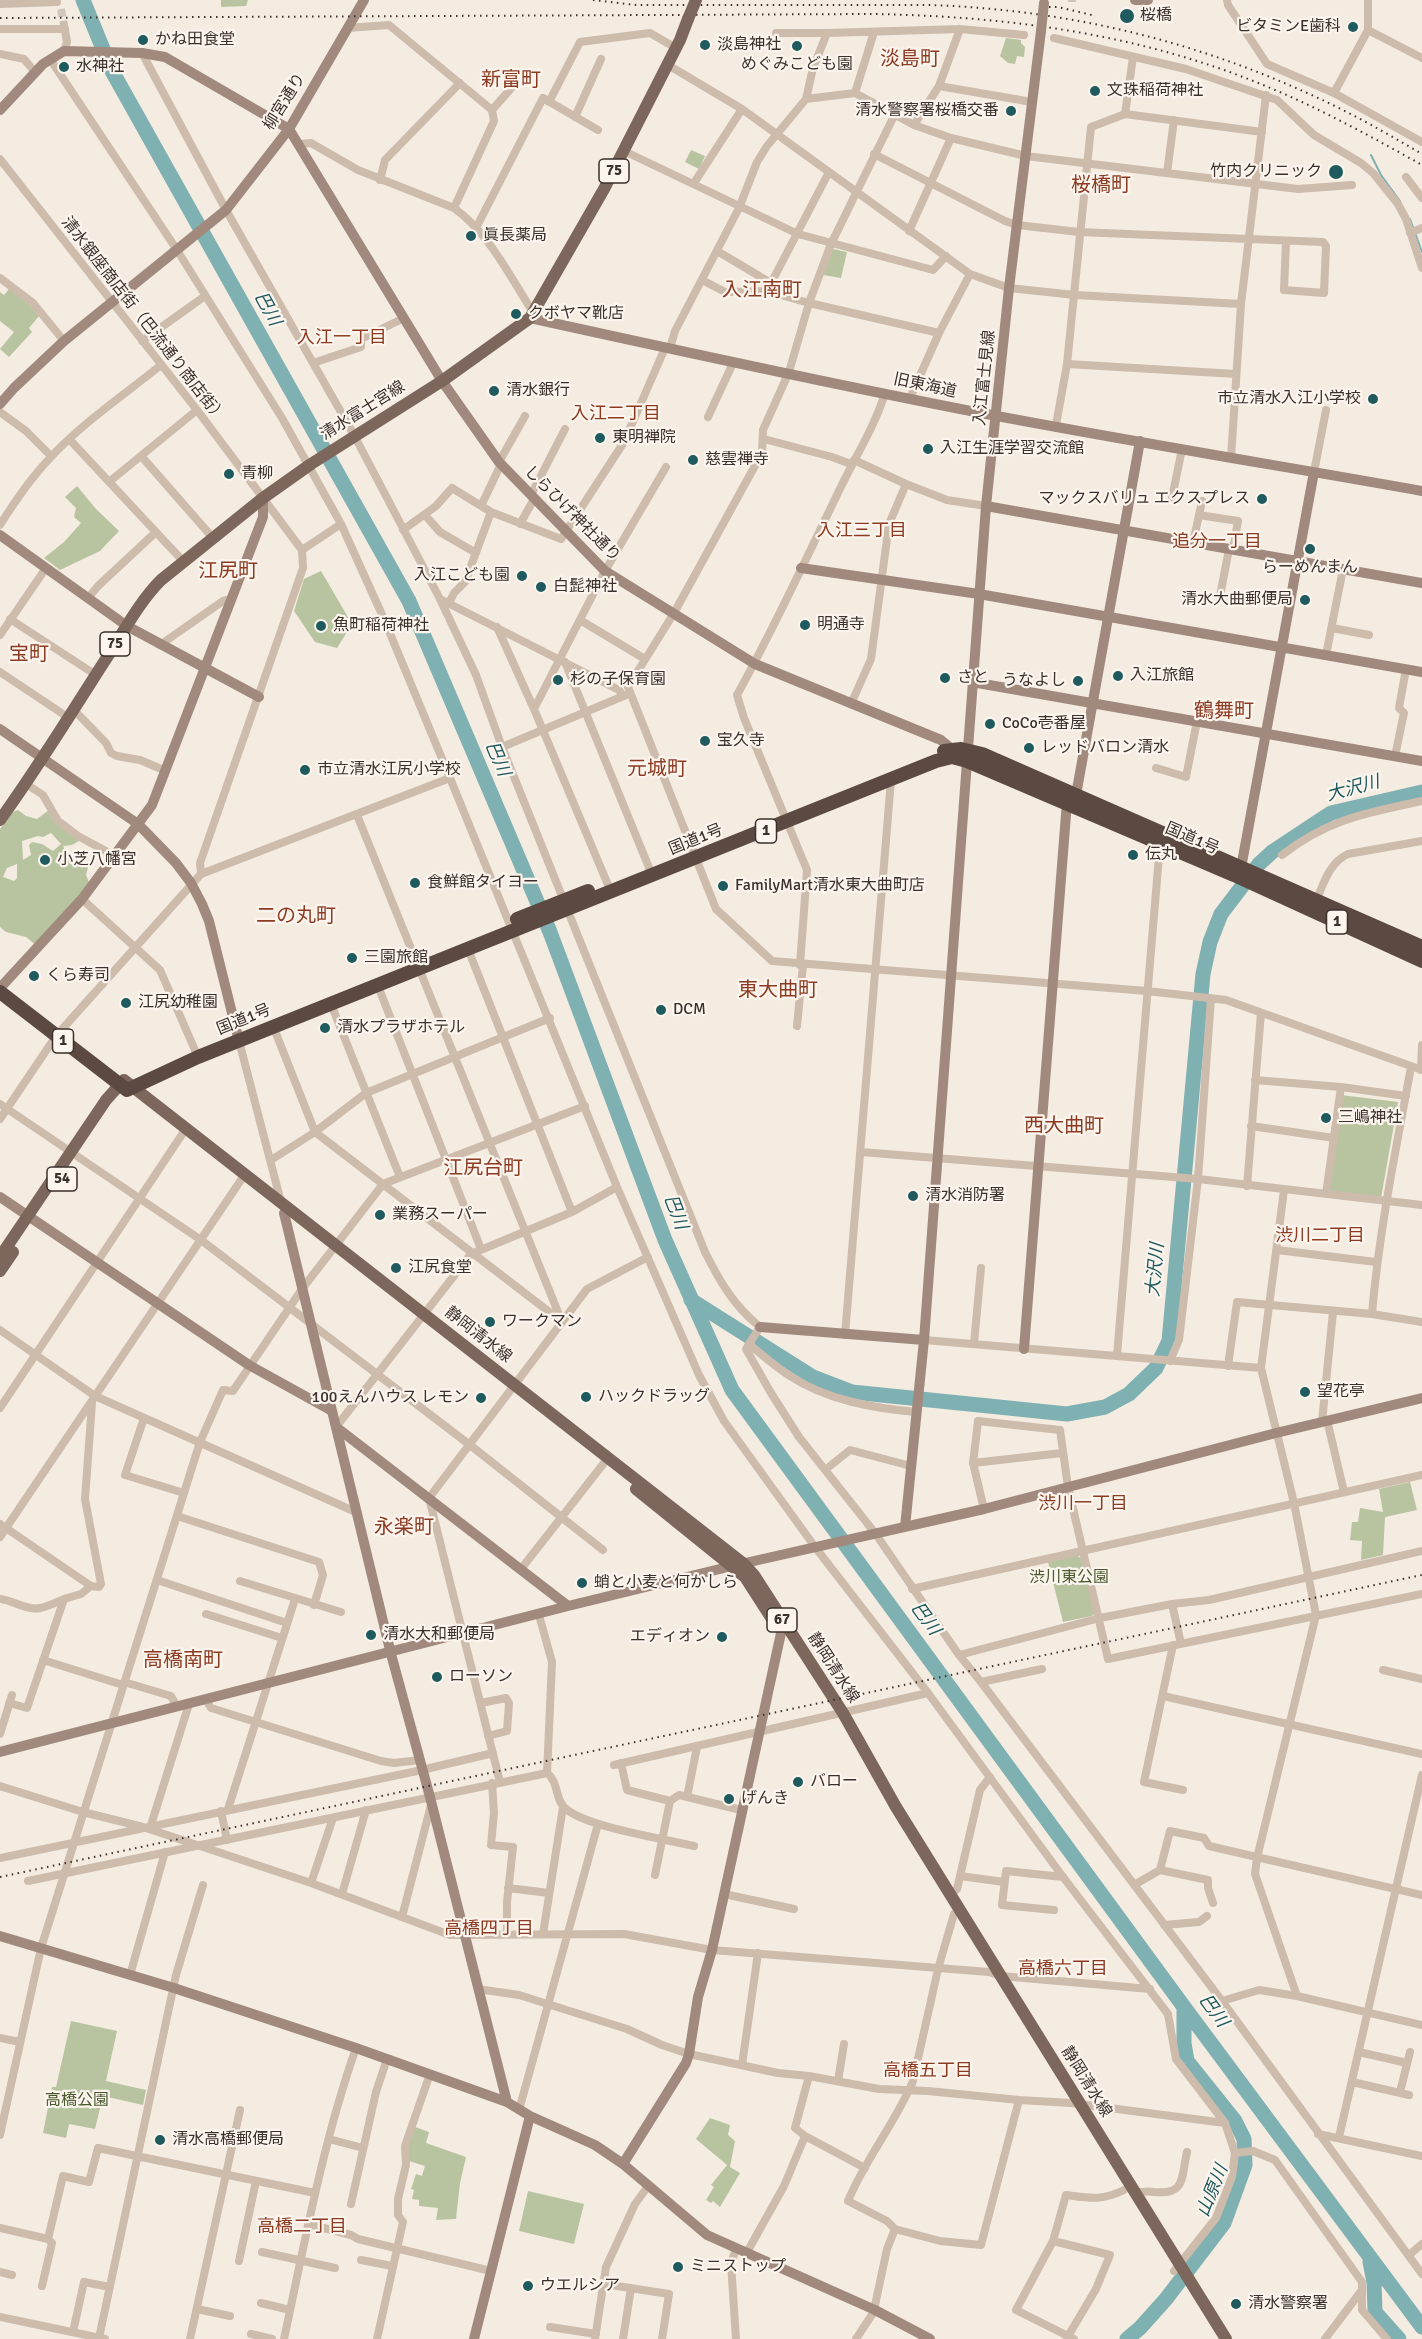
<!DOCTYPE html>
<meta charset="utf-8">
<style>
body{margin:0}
canvas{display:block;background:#f4ebe1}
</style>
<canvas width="1422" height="2339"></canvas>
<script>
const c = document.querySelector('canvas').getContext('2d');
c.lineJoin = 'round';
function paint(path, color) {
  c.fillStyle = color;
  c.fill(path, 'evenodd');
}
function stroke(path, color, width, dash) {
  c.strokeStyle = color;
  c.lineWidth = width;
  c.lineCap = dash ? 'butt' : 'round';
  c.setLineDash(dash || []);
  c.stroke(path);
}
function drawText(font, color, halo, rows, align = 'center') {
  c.font = font + ' Signika,"Noto Sans JP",sans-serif';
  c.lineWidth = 4.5;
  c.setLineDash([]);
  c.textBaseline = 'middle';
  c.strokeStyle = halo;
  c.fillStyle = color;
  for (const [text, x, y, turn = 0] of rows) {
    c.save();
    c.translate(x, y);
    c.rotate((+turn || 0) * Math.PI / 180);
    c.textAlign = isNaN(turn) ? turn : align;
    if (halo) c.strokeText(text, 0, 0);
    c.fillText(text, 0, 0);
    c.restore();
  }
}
paint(new Path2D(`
 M221,0h27l-2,6 -25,1z
 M1006,38l15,2v3l4,4 -1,10 -7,-1 -2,8 -7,-1 -8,-7z
 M691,150l14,6 -6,13 -14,-7z
 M833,249l14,3 -6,26 -18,-3z
 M9,289l20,15 10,12 -10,12 3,4 -23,25 -9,-8 14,-17 -14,-11v-29l4,3z
 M77,486l19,23 23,22 -19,20 -40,19 -16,-12 20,-16 17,-19 -7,-6 2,-9 -11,-11z
 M321,571l31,53 -15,24 -22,-6 -21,-31 10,-32z
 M18,810l8,6 11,3 12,-9 30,31 -7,4 -9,1c5,13 16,10 26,18l-3,11 5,12 -54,59 -11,-9 -20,-5 -6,-5v-98l13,-17zM51,833l10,11 -8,7 -11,-7 -10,-2 -3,3 2,10 -8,5 -1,-19 16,-5 5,1zM17,864v14l-3,3 -11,-4 4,-9z
 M1341,1095l57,7 -17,96 -54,-6z
 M1410,1482l7,28 -32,7 -2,38 -22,5 1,-19 -12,-1 2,-18h6l2,-14 23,4 -4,-23z
 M1076,1555l5,3 13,55 -2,3 -29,6 -15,-60z
 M71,2021l46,10 -11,50 40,9 -3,15 -40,-9 -8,33 -26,-5 -3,14 -23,-5 9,-46h4z
 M710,2118l20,7 -2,10 7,6 -5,26 10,6 -20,34 -7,-6 -2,2 -5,-3 8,-13 -3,-2 16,-20 -31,-26z
 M415,2127l14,5 -3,11 40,14 -6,26 -4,36 -20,1 2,-12 -19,-2v-6l-7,-1 2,-9 -3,-1 5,-15 6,2 3,-10 -16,-5 -2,-14z
 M528,2191l56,13 -10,40 -55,-13z`), '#b8c4a0');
stroke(new Path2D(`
 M1371,155l10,20 19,26
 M1410,219l12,33`), '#7fb0b2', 2);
stroke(new Path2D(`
 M83,0l29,71 297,530 141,331 115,308 67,150 452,617 238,320
 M691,1300l122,77 39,15 215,22 38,-7 24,-13 27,-26 13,-27 34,-367 7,-32 11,-28 38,-50 13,-12 59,-39 91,-21
 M1370,2262l4,20 1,30 24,27
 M1127,2339l13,-11 26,-29 58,-76 21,-58 -1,-26 -9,-18 -48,-60 -3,-18v-36`), '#7fb0b2', 15);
stroke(new Path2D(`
 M1072,2v-2
 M61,9l3,16`), '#cfc6bd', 8, [8, 4]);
stroke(new Path2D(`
 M1227,0l1,5 39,59 67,29 88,49
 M0,4l57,-2
 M64,25l3,17 -3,9
 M347,28l42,-3 103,85 2,11 -40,87
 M0,29h65
 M1368,30l54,28
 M776,33h51l133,-4 64,6
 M1054,38l132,31 91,31 37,35 47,28 12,10 25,31 8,15 16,49
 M142,53l84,157 128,225 86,164 36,76 26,72 203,505c15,30 29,54 55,75l-11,17
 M0,54l24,5 11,13
 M50,59l127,191 105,168 59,106 43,95 66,159 167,409 82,188 25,46 91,126 113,146 135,184 105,137 8,45 49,64 10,30 -3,24 -16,41 -42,53
 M668,65l74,44 228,165 39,14 66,7 166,9
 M939,86l93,16
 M855,93l19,-61
 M1334,93l34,-63v-30
 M806,99l7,-31 14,-35
 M549,102l31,-60 70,-9 26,15
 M492,110l22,-25
 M895,114l-64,130 -22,59 -20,69 -26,58 -1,23 -88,160 -46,74 88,222 56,52 375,30 79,9 196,70
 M1125,114l8,-57
 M575,117l26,-58
 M914,125l25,-39 21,-57
 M300,144l11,-1 47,27 96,38c35,25 56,69 79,104
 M624,151l174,83 135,36 13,-14
 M874,154l131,67 12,4 62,7 244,10 3,4 -2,47 -40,-3 2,-49
 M0,159l197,251 105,140 1,18 -103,295 1,11
 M1167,173l7,-53
 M1406,177l16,21
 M380,180l5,-20 75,-77
 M694,183l48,-74
 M476,228l67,-130 55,32
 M909,231l42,-93
 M1410,233l12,-5
 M717,251l54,32
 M0,278l33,25 31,38
 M702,280l23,12 42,-1 42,12 130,30
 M767,291l62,-119
 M142,341l63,-45
 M670,348l5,-17 64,-123 18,-46 10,-16 39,-47 49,-6 59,32 37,13 75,18 272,33 54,-4
 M313,363l48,-16v-8l43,-21
 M1067,364l169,10
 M910,398l29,-65 31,-59
 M0,412l26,19 25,25
 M708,417l25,-54
 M1056,425l11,-61 24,-237 34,-13 137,18
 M764,439l68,18 19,7
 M70,440l113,121
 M142,457l71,81
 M1231,458l10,-154 25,-209
 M499,462l26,-46
 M1314,472l12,-62
 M109,482l88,-72
 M906,484l41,16 39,6
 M531,495l34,-66
 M1172,498l10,-49
 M481,506l20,-42
 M425,515l15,17 36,21
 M1199,515l39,6 -5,29
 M520,524l14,-25
 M0,525c15,-24 30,-46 50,-67 32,-35 74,-63 111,-93
 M403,530l33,-24 16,-18 39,24 70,27 63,-97 41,-94
 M1193,543l9,-42
 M302,550l39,-26
 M1220,596l9,-47
 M88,598l10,-12 58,-54
 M440,599l179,91 4,6
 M449,603l5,-10 11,-11 26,-70
 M10,619l86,56
 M580,620l65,39
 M497,627l37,82
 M1332,628l37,7
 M0,635l46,-67
 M160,645l63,-44 8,-2
 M1326,655l17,-86
 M565,662l87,213
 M0,672l69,46
 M851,704l20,-45 18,-135 17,-40 -52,-24
 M74,710l32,33 5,10 6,3 23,4 26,11
 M502,747l124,-52
 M1395,756l9,-43 -5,-5 7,-39
 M1156,768l30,9 11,-56
 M26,784l17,11 15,26 20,15 37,20
 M357,815l205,507
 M1282,855c46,-36 84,-42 140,-54
 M611,892l-77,-183 71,-138 61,-104
 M82,899l78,71 38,87
 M1316,901c8,-18 13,-38 32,-47l74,-13
 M468,949l104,263
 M800,965l7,-95 -63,-152 -7,-23c36,-65 67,-132 99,-198 16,-35 38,-68 49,-104
 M378,986l103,263
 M331,1004l69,173
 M273,1026l42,106 246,189
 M797,1026l6,-61
 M239,1041l42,161
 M1421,1070l1,-25
 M1255,1080l86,7 65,9
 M0,1104l201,136 269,205 133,105
 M0,1119l56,-83 145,-162 249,-96
 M1251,1126l83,12
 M861,1152l337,27 224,26
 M271,1160l44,-28 51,-39 184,-75
 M1247,1186l14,-173
 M1284,1190l-23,178 33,135 22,112 -59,243 -2,16 42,122 125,29
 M1326,1194l15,-107
 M1277,1250l99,12
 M1372,1314c7,-83 24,-165 39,-247
 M0,1330l95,66 263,117
 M845,1335l46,-555
 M924,1340l337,28
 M974,1344l7,-76
 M1117,1355l43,-511
 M1170,1361l9,-21 19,-161 13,-181
 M1228,1366l9,-64 135,12 50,8
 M0,1408l183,-275
 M916,1412c-43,-4 -90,-12 -126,-36 -14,-9 -28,-21 -41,-32l-3,5 25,44 28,44 76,96 84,122 22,27 241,319 200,273
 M144,1418l-19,57 59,18
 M1327,1420l17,72
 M1322,1422l11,-110
 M336,1427l135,-173 101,-42 45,-25
 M973,1463l89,-10
 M825,1470l25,-20 61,16
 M984,1509l-11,-46 5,-42 82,9 8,57 40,172 314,-65
 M177,1516l142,46 4,13 -9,30
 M0,1524l91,62 8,1 2,-3 -16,-85 7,-96
 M0,1537l241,-357
 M521,1569l83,-106
 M157,1580l130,43
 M240,1581l101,31
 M912,1589l510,-114
 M0,1599c13,1 27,12 40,9 8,-1 16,-6 24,-9
 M1172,1604l9,40
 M206,1614l76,24
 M539,1615l13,47 -5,111c12,9 8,27 18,35 20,19 100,31 129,38
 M1173,1645l-29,137 39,8
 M959,1655l141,-37 72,-14 37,-4 213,-49
 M43,1660l80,25
 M1383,1670l39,9
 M124,1682l47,14 6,11
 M981,1682l61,-13
 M1163,1696l259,58
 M206,1700l5,8 170,53 13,2 26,-3
 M9,1703l18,5 37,-109 17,-5 10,-8
 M481,1703l25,-5 3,5 -2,28 -19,5
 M0,1734l12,-39
 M621,1763l6,27 43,11
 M614,1765l314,-72
 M500,1782l-71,-284 158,-209 61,-32
 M492,1783l2,30 -3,32 22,2 -6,55v32
 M0,1786l83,26 60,15 168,56 139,52 174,-1 88,16 277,22 12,4 149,13
 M687,1797l10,-50
 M228,1809l67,-210
 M221,1811l6,29
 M151,1825l38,-121
 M0,1858l422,-88 71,-17
 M1160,1870l48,10v8l5,15
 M655,1875l15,-74 9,-6 62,15
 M960,1876l44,6
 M28,1881l519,-108
 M311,1883l22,-65
 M1134,1885l26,-15 10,-39 34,7 5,8 213,49
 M508,1888l41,5
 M342,1894l24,-84
 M724,1894l70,15
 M950,1895l7,-6 23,-99 10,-13
 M1054,1910l-52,-5 4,-34 57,6
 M402,1917l29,-112
 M1164,1925l35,-3 8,-6
 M543,1934l20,-127
 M130,1975l35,-123
 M478,1989l41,6 108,34 35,16 27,9 89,19 31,3 70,13 49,2 91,9 -38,145 -41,-4 -45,-12 -8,-8 -39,-20c17,-42 47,-77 65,-120l25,-112 16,-55
 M1222,2001l37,-11 38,6
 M0,2038l20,4
 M1359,2052l48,11
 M742,2065l16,-112
 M809,2076l-14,52 10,8 60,32
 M838,2081l6,-37
 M1352,2082l57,13
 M1400,2092l10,-40
 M1019,2100l52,3 154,20
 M519,2110l79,-286
 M1318,2134l104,22
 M0,2135l41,-187 159,-506 23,-52 10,1 69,-102 81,-105 202,-78
 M1339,2137l83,-362
 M329,2139l34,9
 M1235,2153l18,-2 22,9 87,122v28l25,29
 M1135,2194c7,-3 12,-3 19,-2 32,3 27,-14 33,-40
 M351,2204l25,-112 11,-33
 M308,2224l43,11 7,4 133,32
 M0,2228l48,11 15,-63 26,6 9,-34 217,45
 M1053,2241l57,14 -14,34 -29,49
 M262,2252l73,16
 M746,2254l38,-68 21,-50
 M1409,2255l13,-11
 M361,2260l31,6
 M239,2261l17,-80
 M0,2272l12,3
 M604,2284l65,10 -7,45
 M42,2286l10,-43 -4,-4
 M261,2303l29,7
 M197,2309l33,7
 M874,2310l13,-61 8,-20
 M0,2317l105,22
 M550,2327l46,7
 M73,2332l11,-50 26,5
 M251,2334l21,5
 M99,2338l77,-363 27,-90
 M190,2339l50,-229
 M284,2339c21,-98 39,-197 72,-291
 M377,2339l26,-117 -5,-7v-16l8,-34 -1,-19 25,-72
 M595,2339l11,-72 29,-63 14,-19
 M623,2339l8,-51
 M736,2339l-5,-76 5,-14
 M856,2339l19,-29
 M1074,2339l-58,-29 37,-69 13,-46c23,3 36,6 58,-5
 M1325,2339l37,-49`), '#cdbbac', 8);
stroke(new Path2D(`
 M1135,0h13
 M0,110l43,-46 21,-13 78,2 23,4 124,72 153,252 57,81 106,109 150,93 186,76 11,9v5
 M530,318c150,33 300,66 451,95 147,28 294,52 441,78
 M0,404l14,-16 50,-47 162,-131 63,-81 75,-129
 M986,506l436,77
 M0,535l127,91 132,71
 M801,568l178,26 443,78
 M972,682l450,79
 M0,729l138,95 38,39 15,20 11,21 7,17 30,120
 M1076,795l64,-354
 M1241,868l73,-396
 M0,988l82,-89 70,-94 111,-288v-19
 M0,1197l249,168 83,46
 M284,1213l107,441 39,143 77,305
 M760,1327l164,13
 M1024,1349l43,-547
 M336,1427l232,179
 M905,1527l19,-187 62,-834 23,-218 32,-257
 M0,1752l568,-146 164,-40 252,-57 292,-76 146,-35
 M0,1936l174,52 182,60 151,54 23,14 65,29 28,19 84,71 168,75 55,29
 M623,2164l63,-101 3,-9 9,-57 14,-47 69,-317
 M474,2339l56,-223`), '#a18a7d', 10);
stroke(new Path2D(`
 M0,820c37,-51 70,-105 104,-158 18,-27 34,-59 57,-82l102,-82 48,-34 131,-83 88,-63 74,-129 76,-149 8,-21
 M0,1257l106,-157 18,-20 620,484 10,11 89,138 53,94 330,532
 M0,1271l13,-19
 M636,1489l109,88 27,42`), '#7d675c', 12);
stroke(new Path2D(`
 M944,751l17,-2 21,5 440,193
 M517,919l71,-28
 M0,992l127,98 71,-33 738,-296 16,-4 15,4 267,114 188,86`), '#5c4a42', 14);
stroke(new Path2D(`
 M593,0l43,5h295c136,5 263,35 387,93 35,16 70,36 104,56
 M1043,7h15l38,9
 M0,18l871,-4c136,2 271,20 397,73 53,22 104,50 154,78
 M0,1877l1422,-302`), '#3b302b', 2, [1.5, 4.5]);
stroke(new Path2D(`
 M1041,31l3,-28`), '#a18a7d', 10);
stroke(new Path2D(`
 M688,19l8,-19`), '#7d675c', 12);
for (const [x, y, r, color] of [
 [1127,16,8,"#1f5a5e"],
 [1353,27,6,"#1f5a5e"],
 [143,40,6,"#1f5a5e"],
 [705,45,6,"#1f5a5e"],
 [797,46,6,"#1f5a5e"],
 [64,67,6,"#1f5a5e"],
 [1095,91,6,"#1f5a5e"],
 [1011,111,6,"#1f5a5e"],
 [1336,172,8,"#1f5a5e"],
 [471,236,6,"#1f5a5e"],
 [516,314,6,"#1f5a5e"],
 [494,391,6,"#1f5a5e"],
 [1373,399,6,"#1f5a5e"],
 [600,438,6,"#1f5a5e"],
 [928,449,6,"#1f5a5e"],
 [693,460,6,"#1f5a5e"],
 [229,474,6,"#1f5a5e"],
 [1262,499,6,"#1f5a5e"],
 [1310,549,6,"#1f5a5e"],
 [522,576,6,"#1f5a5e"],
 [541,587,6,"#1f5a5e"],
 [1305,600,6,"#1f5a5e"],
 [805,625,6,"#1f5a5e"],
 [321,626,6,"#1f5a5e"],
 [1118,676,6,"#1f5a5e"],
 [945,678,6,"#1f5a5e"],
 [558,680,6,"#1f5a5e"],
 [1078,681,6,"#1f5a5e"],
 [990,724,6,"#1f5a5e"],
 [705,741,6,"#1f5a5e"],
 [1029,748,6,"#1f5a5e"],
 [305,770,6,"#1f5a5e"],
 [1133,855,6,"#1f5a5e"],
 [45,860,6,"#1f5a5e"],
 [415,883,6,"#1f5a5e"],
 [723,886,6,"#1f5a5e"],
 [352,958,6,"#1f5a5e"],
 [34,976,6,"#1f5a5e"],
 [126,1003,6,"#1f5a5e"],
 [661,1010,6,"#1f5a5e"],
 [325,1028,6,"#1f5a5e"],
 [1326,1118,6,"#1f5a5e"],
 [913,1196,6,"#1f5a5e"],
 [380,1215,6,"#1f5a5e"],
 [396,1268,6,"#1f5a5e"],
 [490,1322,6,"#1f5a5e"],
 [1305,1392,6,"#1f5a5e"],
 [586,1397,6,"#1f5a5e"],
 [481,1398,6,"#1f5a5e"],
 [582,1583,6,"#1f5a5e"],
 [371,1635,6,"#1f5a5e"],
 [722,1637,6,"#1f5a5e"],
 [437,1677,6,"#1f5a5e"],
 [798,1782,6,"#1f5a5e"],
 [729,1799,6,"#1f5a5e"],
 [160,2140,6,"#1f5a5e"],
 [678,2267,6,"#1f5a5e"],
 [528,2286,6,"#1f5a5e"],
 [1236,2304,6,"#1f5a5e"]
]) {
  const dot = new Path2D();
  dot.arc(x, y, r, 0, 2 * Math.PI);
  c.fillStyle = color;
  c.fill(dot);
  stroke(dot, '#fbf5ee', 2);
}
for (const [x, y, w] of [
 [614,171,30],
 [115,644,30],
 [766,831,21],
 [1337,922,21],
 [63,1041,21],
 [62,1179,30],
 [782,1620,30]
]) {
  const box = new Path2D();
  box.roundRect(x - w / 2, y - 12, w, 24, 4.5);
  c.fillStyle = '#fbf5ee';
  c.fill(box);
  stroke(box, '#3b302b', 1.5);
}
drawText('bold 15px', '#3b302b', null, [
 ["75",614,171],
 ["75",115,644],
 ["1",766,831],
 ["1",1337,922],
 ["1",63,1041],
 ["54",62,1179],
 ["67",782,1620]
]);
drawText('16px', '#3b302b', '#fbf5ee', [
 ["桜橋",1140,16],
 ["ビタミンE歯科",1341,27,"right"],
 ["かね田食堂",155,40],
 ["淡島神社",717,45],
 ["めぐみこども園",797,65,"center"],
 ["水神社",76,67],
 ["文珠稲荷神社",1107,91],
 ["清水警察署桜橋交番",999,111,"right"],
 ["竹内クリニック",1322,172,"right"],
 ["眞長薬局",483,236],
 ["クボヤマ靴店",528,314],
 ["清水銀行",506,391],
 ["市立清水入江小学校",1361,399,"right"],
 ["東明禅院",612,438],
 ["入江生涯学習交流館",940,449],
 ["慈雲禅寺",705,460],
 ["青柳",241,474],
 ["マックスバリュ エクスプレス",1250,499,"right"],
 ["らーめんまん",1310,568,"center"],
 ["入江こども園",510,576,"right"],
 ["白髭神社",553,587],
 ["清水大曲郵便局",1293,600,"right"],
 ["明通寺",817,625],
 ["魚町稲荷神社",333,626],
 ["入江旅館",1130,676],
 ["さと",957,678],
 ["杉の子保育園",570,680],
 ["うなよし",1066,681,"right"],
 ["CoCo壱番屋",1002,724],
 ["宝久寺",717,741],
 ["レッドバロン清水",1041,748],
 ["市立清水江尻小学校",317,770],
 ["伝丸",1145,855],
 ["小芝八幡宮",57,860],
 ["食鮮館タイヨー",427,883],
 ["FamilyMart清水東大曲町店",735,886],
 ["三園旅館",364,958],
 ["くら寿司",46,976],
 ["江尻幼稚園",138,1003],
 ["DCM",673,1010],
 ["清水プラザホテル",337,1028],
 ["三嶋神社",1338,1118],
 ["清水消防署",925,1196],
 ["業務スーパー",392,1215],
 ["江尻食堂",408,1268],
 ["ワークマン",502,1322],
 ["望花亭",1317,1392],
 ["ハックドラッグ",598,1397],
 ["100えんハウス レモン",469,1398,"right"],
 ["蛸と小麦と何かしら",594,1583],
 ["清水大和郵便局",383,1635],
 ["エディオン",710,1637,"right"],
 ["ローソン",449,1677],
 ["バロー",810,1782],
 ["げんき",741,1799],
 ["清水高橋郵便局",172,2140],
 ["ミニストップ",690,2267],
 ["ウエルシア",540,2286],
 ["清水警察署",1248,2304]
], 'left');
drawText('16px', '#3b302b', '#fbf5ee', [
 ["柳宮通り",285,102,-58],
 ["清水銀座商店街（巴流通り商店街）",143,320,52],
 ["入江富士見線",985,378,-84],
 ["旧東海道",925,386,12],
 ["清水富士宮線",363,411,-32],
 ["しらひげ神社通り",572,514,45],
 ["国道1号",1192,839,23],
 ["国道1号",696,840,-22],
 ["国道1号",244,1020,-22],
 ["静岡清水線",478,1335,38],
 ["静岡清水線",833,1668,57],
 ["静岡清水線",1086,2082,58]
]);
drawText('16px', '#4a5a2e', '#fbf5ee', [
 ["渋川東公園",1069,1578],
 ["高橋公園",77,2101]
]);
drawText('italic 18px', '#1f5a5e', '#fbf5ee', [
 ["巴川",267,309,61],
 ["巴川",497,759,67],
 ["大沢川",1353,789,-15],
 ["巴川",675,1212,69],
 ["大沢川",1156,1270,-85],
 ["巴川",925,1619,54],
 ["巴川",1213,2011,54],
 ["山原川",1213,2191,-68]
]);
drawText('18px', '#8c3b22', '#fbf5ee', [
 ["入江一丁目",342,338],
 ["入江二丁目",616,414],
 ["入江三丁目",862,531],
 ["追分一丁目",1217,542],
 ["渋川二丁目",1320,1236],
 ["渋川一丁目",1083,1504],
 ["高橋四丁目",489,1929],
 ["高橋六丁目",1063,1969],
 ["高橋五丁目",928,2071],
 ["高橋二丁目",302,2227]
]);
drawText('20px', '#8c3b22', '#fbf5ee', [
 ["淡島町",910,60],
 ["新富町",511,81],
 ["桜橋町",1101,186],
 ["入江南町",762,291],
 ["江尻町",228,572],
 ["宝町",29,655],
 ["鶴舞町",1224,712],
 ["元城町",657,770],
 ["二の丸町",296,917],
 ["東大曲町",778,991],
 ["西大曲町",1064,1127],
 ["江尻台町",483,1169],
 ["永楽町",404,1528],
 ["高橋南町",183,1661]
]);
</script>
